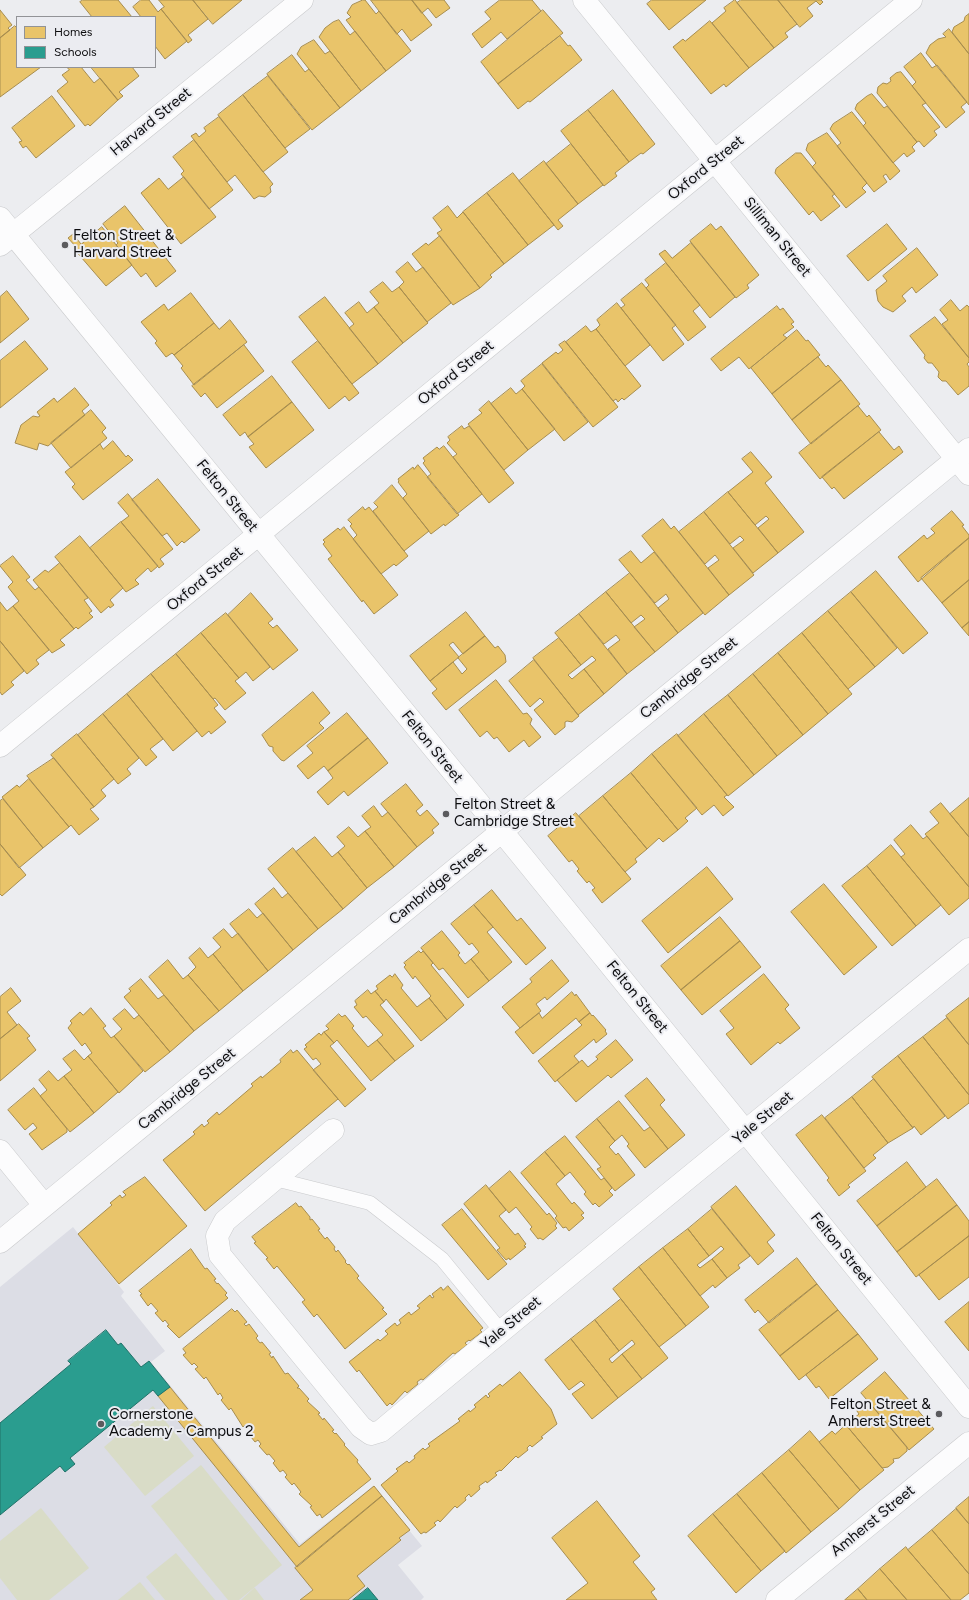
<!DOCTYPE html>
<style>
body{margin:0}
#map{position:relative;width:969px;height:1600px;overflow:hidden;background:#ecedf0;font-family:Figtree,sans-serif}
canvas{display:block}
.legend{position:absolute;left:16px;top:16px;width:140px;height:52px;box-sizing:border-box;background:#ebecf1;border:1px solid #929397;margin:0;padding:5px 7px;list-style:none;font-size:12px;color:#0d0d0f}
.legend li{display:flex;align-items:center;gap:8px;height:20px}
.legend b{width:20px;border:1px solid #929397}
</style>
<div id="map">
<canvas width="969" height="1600"></canvas>
<ul class="legend">
<li><b style="height:11px;background:#e9c46a"></b>Homes</li>
<li><b style="height:11px;background:#2a9d8f"></b>Schools</li>
</ul>
</div>
<script>
const c = document.querySelector('canvas').getContext('2d');
c.lineJoin = 'round';
function paint(path, color) {
  c.fillStyle = color;
  c.fill(path, 'evenodd');
}
function stroke(path, color, width, dash) {
  c.strokeStyle = color;
  c.lineWidth = width;
  c.lineCap = dash ? 'butt' : 'round';
  c.setLineDash(dash || []);
  c.stroke(path);
}
function drawText(font, color, halo, rows, align = 'center') {
  c.font = font + ' Figtree,sans-serif';
  c.lineWidth = 4;
  c.setLineDash([]);
  c.textBaseline = 'middle';
  c.strokeStyle = halo;
  c.fillStyle = color;
  for (const [text, x, y, turn = 0] of rows) {
    c.save();
    c.translate(x, y);
    c.rotate((+turn || 0) * Math.PI / 180);
    c.textAlign = isNaN(turn) ? turn : align;
    if (halo) c.strokeText(text, 0, 0);
    c.fillText(text, 0, 0);
    c.restore();
  }
}
paint(new Path2D(`
 M73,1227l51,65 -3,4 44,55 -14,11 149,182 73,-58 49,60 -24,19 26,32 -3,3h-421v-313z`), '#dcdde5');
paint(new Path2D(`
 M153,1406l41,50 -49,40 -41,-49z
 M201,1465l81,100 -43,35h-11l-77,-94z
 M41,1508l48,60 -40,32h-32l-17,-22v-37z
 M176,1553l39,47h-50l-19,-23z
 M140,1582l15,18h-37z
 M255,1588l9,12h-23l13,-12z`), '#d9dcc7');
const homes = new Path2D(`
 M83,0h35l14,17h-40l-12,-15z
 M141,0h8l9,12 3,-3 26,32 -22,18 -10,-13v-29h-14l-8,-10z
 M159,0h34l15,19 -20,16 4,5 -4,3 -27,-34 3,-2z
 M193,0h49l-29,24z
 M363,0h2l11,14 3,-3 32,40 -25,20 -40,-51 5,-3 -4,-4 5,-8z
 M371,0h41l20,25 -21,16 -9,-12 -5,5z
 M412,0h32l6,8 -14,10 -8,-10 -6,5z
 M500,0h32l9,11 -34,28 -6,-7 -19,16 -10,-14 19,-15 -6,-7z
 M652,0h54l-37,30 -22,-26z
 M735,0l39,48 -25,20 -37,-45 14,-12 -2,-3z
 M741,0h37l19,24 -12,9 3,4 -14,11 -37,-45z
 M778,0h43l2,2 -3,3 -4,-4 -9,7 6,8 -13,11z
 M0,10l12,15 -4,3 2,2 -10,8z
 M543,10l20,23 -65,51 -17,-22z
 M969,14v40l-17,-22 2,-5 10,-6 1,-4z
 M339,20l11,15 5,-4 31,40 -25,20 -42,-54 6,-9 8,-6z
 M710,21l39,47 -23,19 -2,-3 -13,10 -38,-47 10,-8 2,2z
 M15,26l2,2v39h24l-41,30v-59z
 M949,29l20,25v51l-43,-52 4,-8 8,-6 8,-2 -3,-3z
 M560,36l8,10 2,-1 12,15 -52,42 -2,-1 -10,8 -20,-25z
 M314,40l11,14 5,-3 31,40 -21,17 -43,-54 4,-7z
 M921,53l11,15 5,-3 30,37 -6,5 4,5 -19,16 -34,-42 4,-4 -12,-15z
 M292,55l13,17 4,-3 31,39 -28,22 -45,-56z
 M67,67h14l13,16 6,-5 18,22 -28,26 -2,-2 -3,2 -28,-35 11,-9 -6,-7 7,-5z
 M91,67h41l7,9 -20,16 4,4 -5,4z
 M901,72l25,31 -4,2 18,22 -6,4 3,4 -13,12 -5,-6 -2,1 -40,-49 1,-6 5,-4 4,1 4,-3 -1,-3 6,-5z
 M268,76l42,53 -25,19 -42,-53z
 M613,90l42,54 -12,10 -2,-1 -12,9 -41,-52z
 M872,94l12,14 3,-2 30,36 -5,5 3,4 -8,6 -3,-4 -11,10 -30,-37 3,-3 -11,-14 2,-5 10,-8z
 M243,95l45,57 -25,20 -45,-57z
 M52,96l23,30 -39,32 -10,-12 -3,2 -4,-6 3,-1 -10,-13z
 M588,110l41,52 -14,11 2,3 -13,10 -43,-55z
 M852,112l48,59 -10,9 -4,-6 -3,2 4,6 -13,10 -37,-46 4,-3 -11,-14 3,-5z
 M219,117l54,67 -3,3 1,5 -6,5 -6,-1 -5,3 -19,-24 -8,7 -36,-46 5,-3 3,4 7,-6 -2,-3z
 M827,133l40,50 -5,5 4,4 -20,16 -34,-41 4,-4 -10,-13 2,-6z
 M194,140l39,50 -24,19 -28,-35 3,-3 -11,-14z
 M571,144l32,41 -25,19 -32,-40z
 M796,153h5l34,41 -3,2 8,10 -19,15 -8,-10 -4,4 -34,-42 1,-4z
 M544,161l34,43 -20,16 5,6 -5,4 -39,-49z
 M513,173l41,52 -26,20 -41,-52z
 M184,177l32,40 -35,27 -40,-51 18,-15 9,11z
 M487,193l41,52 -24,19 -41,-52z
 M125,206l51,65 -20,16 -10,-14 -5,4 -25,-32 2,-2 -15,-19z
 M448,206l9,12 6,-6 41,52 -14,11 2,2 -12,11 -43,-55 5,-3 -9,-12z
 M711,224l5,6 5,-4 38,49 -12,10 2,3 -13,10 -46,-57z
 M887,224l20,25 -39,32 -21,-25z
 M102,227l30,38 -26,21 -32,-37 2,-2 -8,-9 5,-4 8,10z
 M440,236l40,52 -27,17 -41,-51 14,-11 2,2z
 M691,243l44,54 -25,21 -51,-64 6,-4 7,8z
 M917,248l21,27 -22,18 -4,-6 -10,9 4,5 -13,11 -10,-5 -5,-6 -2,-11 11,-9 -4,-5z
 M408,262l8,10 7,-5 28,36 -24,19 -28,-35 5,-5 -8,-10z
 M666,263l34,42 -7,6 13,16 -18,14 -42,-53 3,-3 -4,-5z
 M383,282l9,10 7,-5 29,36 -25,20 -29,-36 5,-4 -9,-11z
 M642,283l34,42 -4,3 12,16 -21,17 -42,-53 4,-3 -4,-5z
 M7,291l22,28 -29,24v-46z
 M191,293l23,30 -40,32 -2,-2 -6,4 -11,-14 2,-2 -16,-19 23,-18 4,6z
 M325,297l53,67 -26,20 -53,-67z
 M951,300l9,11 7,-6 2,2v51l-27,-34 6,-4 -8,-10z
 M359,302l8,11 7,-6 29,36 -25,21 -29,-36 5,-4 -9,-11z
 M617,303l33,42 -25,21 -29,-37 4,-4 -3,-5z
 M777,306l3,4 3,-2 11,14 -3,2 3,3 -11,8 4,3 -38,31 -10,-12 -18,14 -10,-12z
 M935,317l34,41v4l-2,2 2,3v19l-11,9 -12,-14h-4l-4,-4 1,-5 -7,-9h-4l-4,-5 1,-3 -15,-19z
 M230,320l17,22 -53,43 -13,-17 2,-2 -9,-11 40,-32 5,6z
 M586,326l5,6 5,-3 45,57 -17,14 -2,-2 -4,4 -2,-3 -3,2 -47,-59z
 M797,330l9,11 2,-1 12,15 -48,39 -21,-26z
 M25,341l23,28 -48,39v-47z
 M318,341l41,52 -10,8 -4,-5 -16,13 -37,-47z
 M565,341l53,66 -25,20 -51,-64 14,-11 2,2 5,-4 -4,-5z
 M244,345l20,26 -47,37 -12,-15 -4,4 -9,-11z
 M818,357l8,10 2,-2 13,15 -49,40 -20,-26z
 M542,364l46,58 -24,19 -42,-52 3,-3 -4,-5z
 M272,376l20,26 -44,35 -3,-5 -5,4 -17,-21z
 M841,380l19,24 -49,40 -19,-24z
 M75,388l14,17 -7,6 3,4 -37,31 -9,-3 -2,7 -22,-7 6,-18 12,-9 5,1 2,-1 -3,-4 17,-14 3,4z
 M511,388l5,6 6,-5 33,40 -27,21 -37,-46z
 M489,401l39,49 -24,20 -36,-46 14,-11 -3,-3z
 M292,402l22,28 -48,38 -17,-21 5,-3 -6,-7z
 M858,406l9,11 2,-2 12,15 -61,49 -21,-26z
 M91,410l15,18 -4,4 5,6 -36,30 -20,-25z
 M462,426l2,3 5,-3 45,57 -25,20 -36,-46 4,-3 -10,-11 3,-3 -2,-3z
 M879,432l15,18 5,-4 4,6 -59,47 -10,-12 -2,2 -10,-12z
 M113,441l13,16 2,-2 5,5 -50,40 -11,-13 3,-3 -10,-12 35,-28 3,5z
 M444,446l38,48 -25,20 -30,-37 4,-3 -8,-11 2,-2 -2,-3 14,-11 2,2z
 M751,452l21,25 -7,6 39,49 -26,21 -20,-25 11,-9 -3,-3 -11,9 -27,-33 25,-20 -11,-13z
 M418,465l41,50 -14,11 -1,-2 -13,10 -28,-36 4,-4 -9,-12 1,-1 -1,-2 15,-12 1,2z
 M158,479l42,51 -16,13 -2,-2 -5,5 -10,-13 -5,3 -30,-36z
 M392,485l37,46 -25,20 -31,-40 5,-4 -4,-4z
 M728,492l50,61 -25,20 -20,-25 11,-8 -4,-4 -10,8 -26,-32z
 M128,494l45,55 -13,10 4,5 -5,4 -38,-46 8,-6 -11,-13z
 M363,507l2,3 4,-3 39,49 -12,10 -2,-2 -13,10 -28,-35 4,-4 -7,-9 2,-2 -4,-4z
 M952,511l12,14 -2,1 7,9v3l-51,44 -20,-25 26,-22 3,4 8,-6 -4,-4z
 M704,512l50,63 -25,20 -21,-27 11,-8 -4,-5 -10,9 -26,-32z
 M663,519l8,10 3,-3 55,69 -24,20 -63,-79z
 M121,522l37,44 -7,6 -3,-4 -13,12 4,4 -13,8 -36,-44z
 M344,527l54,68 -24,19 -11,-14 -1,2 -34,-43 4,-3 -9,-12 2,-2 -2,-2 15,-12 2,2z
 M80,536l43,52 -13,12 4,5 -4,3 -1,-2 -8,7 -46,-56z
 M969,538v42l-27,23 -21,-25z
 M631,551l10,12 13,-11 49,61 -25,20 -20,-25 11,-9 -3,-5 -11,9 -36,-43z
 M13,556l17,21 -4,3 9,10 4,-3 35,42 -14,11 5,5 -13,8 -39,-47 6,-5 -11,-14 5,-5 -13,-16z
 M60,563l28,35 -4,2 8,11 -3,2 4,4 -15,12 -2,-2 -2,2 -41,-49 12,-10 3,2z
 M876,571l52,62 -25,21 -52,-62z
 M630,573l48,60 -23,19 -21,-25 11,-8 -4,-4 -10,8 -25,-31z
 M969,580v42l-7,6 -20,-25z
 M606,592l49,60 -28,22 -19,-25 12,-9 -4,-5 -12,9 -25,-30z
 M851,592l46,56 -22,19 -47,-56z
 M251,593l22,26 -5,4 5,5 4,-3 21,25 -25,20 -45,-55z
 M0,602l7,9 6,-5 36,44 -13,10 3,4 -12,10 -27,-33z
 M828,611l47,56 -27,22 -46,-56z
 M466,612l19,24 -22,18 -10,-12 -4,3 10,12 -29,24 -20,-25z
 M226,613l44,54 -17,14 -7,-9 -7,6 -38,-45z
 M579,614l48,60 -23,20 -20,-25 12,-9 -4,-4 -11,9 -26,-32z
 M969,622v14l-7,-8z
 M201,633l38,45 -4,3 11,12 -21,17 -10,-12 -2,1 -37,-45z
 M802,633l50,61 -24,20 -50,-61z
 M485,636l10,12 3,-2 7,9 1,7 -60,48 -14,-17 5,-4 -7,-8 23,-19 9,12 5,-5 -9,-11z
 M559,638l22,27 -13,10 4,4 12,-10 20,25 -26,21 -45,-57z
 M0,641l24,30 -13,11 3,3 -12,10 -2,-3z
 M778,653l50,61 -25,21 -50,-61z
 M176,654l42,51 -4,3 12,14 -15,12 -2,-3 -7,6 -51,-63z
 M534,660l45,56 -7,6 -5,-1 -2,1v5l-10,8 -21,-25 10,-8 -4,-4 -10,9 -21,-26z
 M151,674l46,57 -24,20 -46,-57z
 M753,674l50,61 -26,21 -49,-61z
 M496,680l27,34 4,-1 5,6 -2,5 11,13 -12,10 -5,-7 -15,12 -12,-15 -3,2 -7,-8 -7,6 -21,-27z
 M313,692l17,21 -11,10 5,5 -40,33 -3,-1 -8,-9v-4l-4,-1 -7,-11z
 M127,694l36,45 -13,10 7,8 -11,9 -43,-52z
 M728,695l49,61 -23,19 -50,-61z
 M347,713l21,25 -40,33 -4,-5 -16,13 -11,-13 16,-13 -6,-7z
 M103,714l36,44 -12,11 4,5 -13,10 -40,-49z
 M704,714l50,61 -26,21 -50,-60z
 M77,734l37,45 -13,11 5,6 -12,11 -43,-52z
 M677,734l50,61 -3,2 10,10 -11,9 -9,-11 -12,10 -50,-61z
 M368,738l20,25 -40,33 -4,-5 -16,14 -11,-13 16,-14 -5,-7z
 M652,754l45,54 -12,10 3,3 -10,9 -47,-57z
 M54,758l40,49 -4,2 9,10 -20,16 -8,-10 -2,2 -42,-51z
 M631,773l47,57 -15,12 -4,-4 -12,11 -44,-53z
 M29,779l40,48 -26,21 -41,-51 15,-12 2,2z
 M406,784l17,21 -7,6 4,5 7,-6 12,14 -7,6 2,3 -17,14 -36,-43z
 M603,796l44,53 -12,10 2,3 -12,10 -46,-56z
 M969,798v39l-19,-23z
 M3,799l40,49 -24,20 -19,-24v-43z
 M941,803l28,34v50l-44,-53 14,-11 -9,-11z
 M374,806l8,11 6,-5 29,35 -23,20 -29,-36 6,-4 -9,-11z
 M576,813l55,66 -29,24 -10,-13 3,-2 -6,-7 -2,2 -10,-12 2,-2 -7,-9 -3,2 -21,-26z
 M911,825l12,14 4,-3 42,51v11l-20,17 -48,-58 4,-3 -11,-14z
 M349,827l9,10 7,-6 29,36 -27,21 -29,-36 7,-6 -8,-9z
 M315,837l17,20 6,-5 29,36 -24,21 -47,-57z
 M0,844l26,31 -24,21 -2,-2z
 M891,845l50,60 -25,21 -49,-60z
 M293,848l50,61 -25,20 -50,-60z
 M867,866l49,60 -24,20 -50,-60z
 M707,867l26,32 -65,54 -26,-32z
 M824,884l53,63 -33,28 -53,-63z
 M274,888l8,10 6,-5 30,36 -25,21 -38,-46z
 M492,890l25,31 4,-3 25,30 -20,17 -52,-60z
 M474,905l19,22 -6,5 25,30 -23,19 -18,-22 8,-7 -7,-9 -3,2 -18,-21z
 M249,909l8,9 6,-5 30,37 -25,21 -38,-47z
 M720,917l20,24 -59,49 -20,-24z
 M224,929l8,9 6,-5 30,38 -25,20 -30,-37 8,-7 -8,-9z
 M442,931l18,22 -2,2 7,9 6,-5 18,22 -21,17 -25,-30 -4,2 -18,-22z
 M740,941l21,26 -59,48 -21,-25z
 M200,948l8,10 5,-4 30,37 -24,20 -31,-36 8,-8 -7,-9z
 M419,951l2,2 2,-2 10,12 -2,2 33,40 -17,15 -18,-22 2,-2 -16,-20 -2,3 -9,-12 2,-2 -2,-2z
 M168,960l15,19 5,-4 31,36 -25,20 -45,-54z
 M552,960l17,21 -22,19 -2,-3 -9,7 5,7 -21,17 -18,-21 30,-25 -2,-3z
 M395,974l8,11 -2,3 16,19 12,-9 18,22 -26,21 -35,-42 -2,3 -9,-11 3,-2 -2,-3 14,-11 2,2z
 M764,974l25,31 -4,4 15,19 -20,16 -2,-2 -27,23 -25,-31 8,-6 -14,-17z
 M141,979l17,20 6,-4 30,36 -24,21 -46,-55 7,-6 -2,-2z
 M11,988l10,13 -14,11 10,13 -17,14v-42z
 M368,990l3,4 4,-3 9,11 -4,3 34,41 -19,15 -18,-21 6,-5 -17,-19 -3,2 -9,-11 3,-2 -2,-4z
 M572,992l3,4 1,-2 14,19 -11,9 -3,-4 -43,36 -18,-22 24,-19 3,5z
 M969,998v47l-23,-29z
 M91,1008l15,18 -3,2 8,10 3,-2 29,35 -24,22 -31,-37 4,-3 -7,-10 -3,3 -14,-18 4,-5 -2,-2 10,-9 3,3z
 M125,1009l9,10 5,-4 31,37 -25,20 -31,-36 8,-7 -9,-10z
 M590,1013l2,3 1,-1 13,15 -1,1 2,3 -11,9 -2,-4 -20,17 5,6 -24,20 -17,-21 44,-36 -3,-3z
 M339,1014l3,3 3,-2 9,11 -2,2 16,19 9,-7 18,21 -24,20 -34,-41 -3,3 -10,-11 5,-3 -3,-3z
 M947,1018l22,27v50l-46,-58z
 M19,1024l11,12 -3,2 9,12 -36,31v-42z
 M324,1032l10,11 -4,3 36,43 -21,18 -32,-37 8,-6 -5,-6 -3,2 -9,-11 3,-2 -2,-2 14,-12 2,2z
 M923,1037l46,58v8l-21,16 -50,-63z
 M616,1040l17,20 -22,18 -3,-3 -32,27 -19,-22 25,-20 6,7 10,-8 -2,-2z
 M75,1050l9,10 4,-4 30,36 -24,21 -30,-37 8,-6 -9,-11z
 M291,1050l2,3 4,-3 41,49 -133,112 -42,-51 32,-26 -2,-2 9,-8 2,3 5,-4 -2,-2 10,-9 2,3 34,-29 -2,-2 10,-8 1,2 19,-16 -1,-2z
 M898,1056l47,60 -24,19 -7,-9 -1,2 -41,-51z
 M49,1071l9,10 6,-5 30,37 -24,19 -30,-36 7,-6 -8,-10z
 M647,1078l18,22 -5,5 25,30 -17,14 -43,-53z
 M874,1079l39,49 -25,15 -36,-46z
 M34,1088l33,41v3l-25,18 -13,-16 8,-6 -4,-5 -8,7 -17,-20z
 M852,1097l36,46 -15,12 3,3 -12,10 -39,-50z
 M619,1101l25,30 6,-4 18,22 -23,19 -18,-22 2,-2 -7,-9 -7,6 -18,-22z
 M822,1115l44,56 -18,14 2,2 -11,9 -12,-16 2,-2 -33,-43z
 M597,1119l18,22 -6,6 7,8 2,-2 17,22 -20,16 -18,-22 4,-2 -25,-30z
 M565,1136l36,44 3,-2 8,10 -3,3 4,4 -14,12 -4,-4 -2,2 -9,-11 2,-2 -16,-20 -5,4 -20,-24z
 M545,1152l20,24 -9,8 16,20 2,-2 10,11 -3,2 3,3 -15,13 -3,-4 -3,1 -8,-10 2,-2 -36,-43z
 M907,1162l19,25 -49,39 -20,-25z
 M510,1171l37,44 2,-2 8,10 -2,3 2,2 -14,12 -3,-2 -2,1 -8,-10 2,-2 -16,-20 -7,6 -20,-24z
 M145,1177l42,49 -68,58 -41,-50 34,-29 -2,-2 10,-8 2,3 4,-3 -3,-3z
 M937,1179l20,26 -60,47 -20,-26z
 M486,1185l20,25 -7,6 16,19 3,-2 8,11 -2,2 2,1 -16,13 -1,-2 -3,2 -9,-10 3,-2 -36,-44z
 M736,1186l39,49 -8,7 7,9 -16,14 -47,-58z
 M296,1203l3,4 2,-1 9,11v3l2,-1 8,10 -2,1 7,9 2,-2 8,10 -1,2 2,3 2,-2 8,11 -1,1 3,3 1,-1 10,12 -2,2 27,30 -2,1 5,5 -42,35 -28,-35 -3,3 -12,-15 3,-2 -28,-34 -3,3 -8,-10 2,-1 -14,-15 2,-1 -4,-5z
 M957,1205l12,16v15l-53,41 -19,-25z
 M462,1209l45,55 -19,16 -46,-55z
 M712,1209l38,47 -12,9 2,3 -13,10 -15,-19 12,-10 -3,-3 -12,10 -21,-27z
 M688,1229l21,27 -12,9 3,3 12,-9 15,19 -12,10 -2,-3 -13,11 -37,-48z
 M969,1236v41l-30,23 -20,-25z
 M663,1248l46,59 -23,19 -47,-59z
 M191,1249l14,20 2,-1 9,11 -2,1 3,4 1,-1 9,10 -2,2 3,3 -49,40 -12,-12 2,-1 -4,-5 -2,2 -8,-9 3,-2 -7,-8 -3,3 -8,-11 2,-1 -3,-3z
 M797,1258l20,26 -48,39 -11,-13 -3,3 -10,-13z
 M639,1267l47,59 -27,21 -46,-58z
 M817,1284l21,26 -58,46 -21,-26z
 M448,1286l35,42 -3,2 2,2 -12,9 -1,-1 -4,3 2,2 -12,9 -2,-1 -30,27 -2,-1 -4,3 1,2 -11,9 -2,-2 -13,14 -2,-2 -3,3 -28,-36 -2,2 -8,-10 29,-23 2,2 8,-7 -3,-3 10,-8 2,3 4,-3 -2,-3 10,-8 2,3 9,-7 -3,-2 13,-11 2,3 2,-1 -2,-3 9,-7 2,3z
 M621,1299l47,59 -26,21 -20,-25 13,-10 -3,-4 -13,11 -24,-31z
 M969,1302v49l-24,-29z
 M232,1309l3,3 2,-2 10,12 -3,2 2,2 3,-2 9,12 -2,2 4,5 2,-1 9,11 -2,1 3,4 1,-2 12,18 3,-1 11,13 -2,2h2l10,11 -2,2 13,12 -2,1 5,6 1,-2 10,12 -2,1 3,3 1,-1 9,11 -1,1 14,15 -1,2 14,17 -49,39 -2,-4 -3,2 -7,-9 2,-1 -13,-12 2,-2 -7,-9 -2,2 -7,-8 2,-2 -4,-5 -3,2 -7,-9 2,-2 -6,-7 -2,1 -8,-9 2,-2 -3,-4 -3,2 -8,-10 2,-2 -4,-5 -2,2 -12,-19 -2,2 -8,-10 2,-2 -3,-5 -2,2 -12,-18 -2,2 -9,-10 3,-2 -4,-4 -2,2 -9,-10 3,-2 -3,-4z
 M838,1310l20,24 -59,46 -19,-24z
 M595,1320l24,31 -10,8 3,4 10,-9 20,25 -24,19 -47,-59z
 M858,1334l20,25 -49,40 -10,-13 -3,2 -10,-13z
 M571,1339l47,59 -26,21 -20,-25 13,-9 -4,-4 -12,9 -24,-30z
 M520,1372l31,37 6,15 -16,13 2,1 -11,9 -2,-2 -3,3 1,2 -10,8 -2,-2 -15,15 -1,-1 -5,3 2,2 -10,8 -1,-2 -7,5 1,3 -9,8 -2,-3 -4,4 1,2 -9,8 -2,-2 -15,16 -2,-2 -4,3 2,2 -10,8 -2,-1 -3,2 -40,-49 17,-14 -2,-2 11,-8 2,2 6,-5 -1,-2 9,-8 2,2 5,-4 -2,-2 32,-23 -2,-2 11,-9 1,2 6,-5 -2,-2 12,-10 2,3 2,-2 -2,-2 12,-10 2,2z
 M885,1372l49,57 -25,21 -48,-57z
 M170,1387l129,160 75,-61 8,10 -85,71 -139,-171z
 M868,1401l39,46v4l-8,7 -6,1 1,3 -6,5 -6,1 -36,-43 13,-11 -2,-3z
 M846,1425l38,45 -24,20 -41,-48 13,-11 3,3z
 M810,1431l50,59 -21,19 -50,-59z
 M789,1450l50,59 -28,23 -49,-59z
 M762,1473l49,59 -25,21 -49,-59z
 M737,1494l48,57 -24,20 -48,-57z
 M382,1496l28,34 -11,8 2,2 -44,36 8,10 -17,14h-48l13,-10 -18,-22z
 M969,1497v27l-13,-16z
 M597,1501l43,55 -7,6 22,27 -4,3 6,8h-91l22,-17 -36,-45z
 M956,1509l13,15v50l-37,-44z
 M713,1514l48,57 -25,22 -48,-57z
 M932,1530l37,44v19l-9,7h-9l-43,-50z
 M906,1547l2,3 43,50h-44l-27,-31z
 M880,1569l27,31h-40l-9,-11z
 M858,1589l9,11h-22z`);
paint(homes, '#e9c46a');
stroke(homes, '#a78d4f', 1);
const schools = new Path2D(`
 M106,1330l12,15 3,-2 20,24 8,-6 21,26 -12,9 -5,-6 -83,68 5,6 -10,8 -5,-6 -60,49v-92l71,-59 -3,-3z
 M368,1588l10,12h-25z`);
paint(schools, '#2a9d8f');
stroke(schools, '#217269', 1);
const service = new Path2D(`
 M275,1179l95,24 72,56 59,72`);
const minor = new Path2D(`
 M584,0l385,474
 M0,218l522,638 447,551
 M0,245l302,-245
 M0,746l911,-746
 M333,1130l-108,91 -8,15 3,19 141,172 10,7 10,-3c195,-163 392,-322 588,-482
 M0,1151l44,54
 M0,1242l969,-793
 M777,1600l192,-157`);
stroke(service, '#c9cacc', 15);
stroke(minor, '#c9cacc', 23);
stroke(service, '#fcfcfd', 14);
stroke(minor, '#fcfcfd', 22);
for (const [x, y, r, color] of [
 [65,245,4,"#5b5b5e"],
 [446,814,4,"#5b5b5e"],
 [939,1414,4,"#5b5b5e"],
 [101,1424,4,"#5b5b5e"]
]) {
  const dot = new Path2D();
  dot.arc(x, y, r, 0, 2 * Math.PI);
  c.fillStyle = color;
  c.fill(dot);
  stroke(dot, '#ebecf1', 1.5);
}
drawText('15px', '#0d0d0f', '#ebecf1', [
 ["Harvard Street",151,122,-39],
 ["Oxford Street",706,168,-39],
 ["Silliman Street",777,237,51],
 ["Oxford Street",456,373,-39],
 ["Felton Street",227,496,51],
 ["Oxford Street",205,579,-39],
 ["Cambridge Street",689,678,-39],
 ["Felton Street",432,747,51],
 ["Cambridge Street",438,884,-39],
 ["Felton Street",637,997,51],
 ["Cambridge Street",187,1089,-39],
 ["Yale Street",763,1118,-40],
 ["Felton Street",841,1249,51],
 ["Yale Street",511,1323,-40],
 ["Amherst Street",873,1521,-39]
]);
drawText('15px', '#0d0d0f', '#ebecf1', [
 ["Felton Street &",73,236],
 ["Harvard Street",73,253],
 ["Felton Street &",454,805],
 ["Cambridge Street",454,822],
 ["Felton Street &",931,1405,"right"],
 ["Amherst Street",931,1422,"right"],
 ["Cornerstone",109,1415],
 ["Academy - Campus 2",109,1432]
], 'left');
</script>
